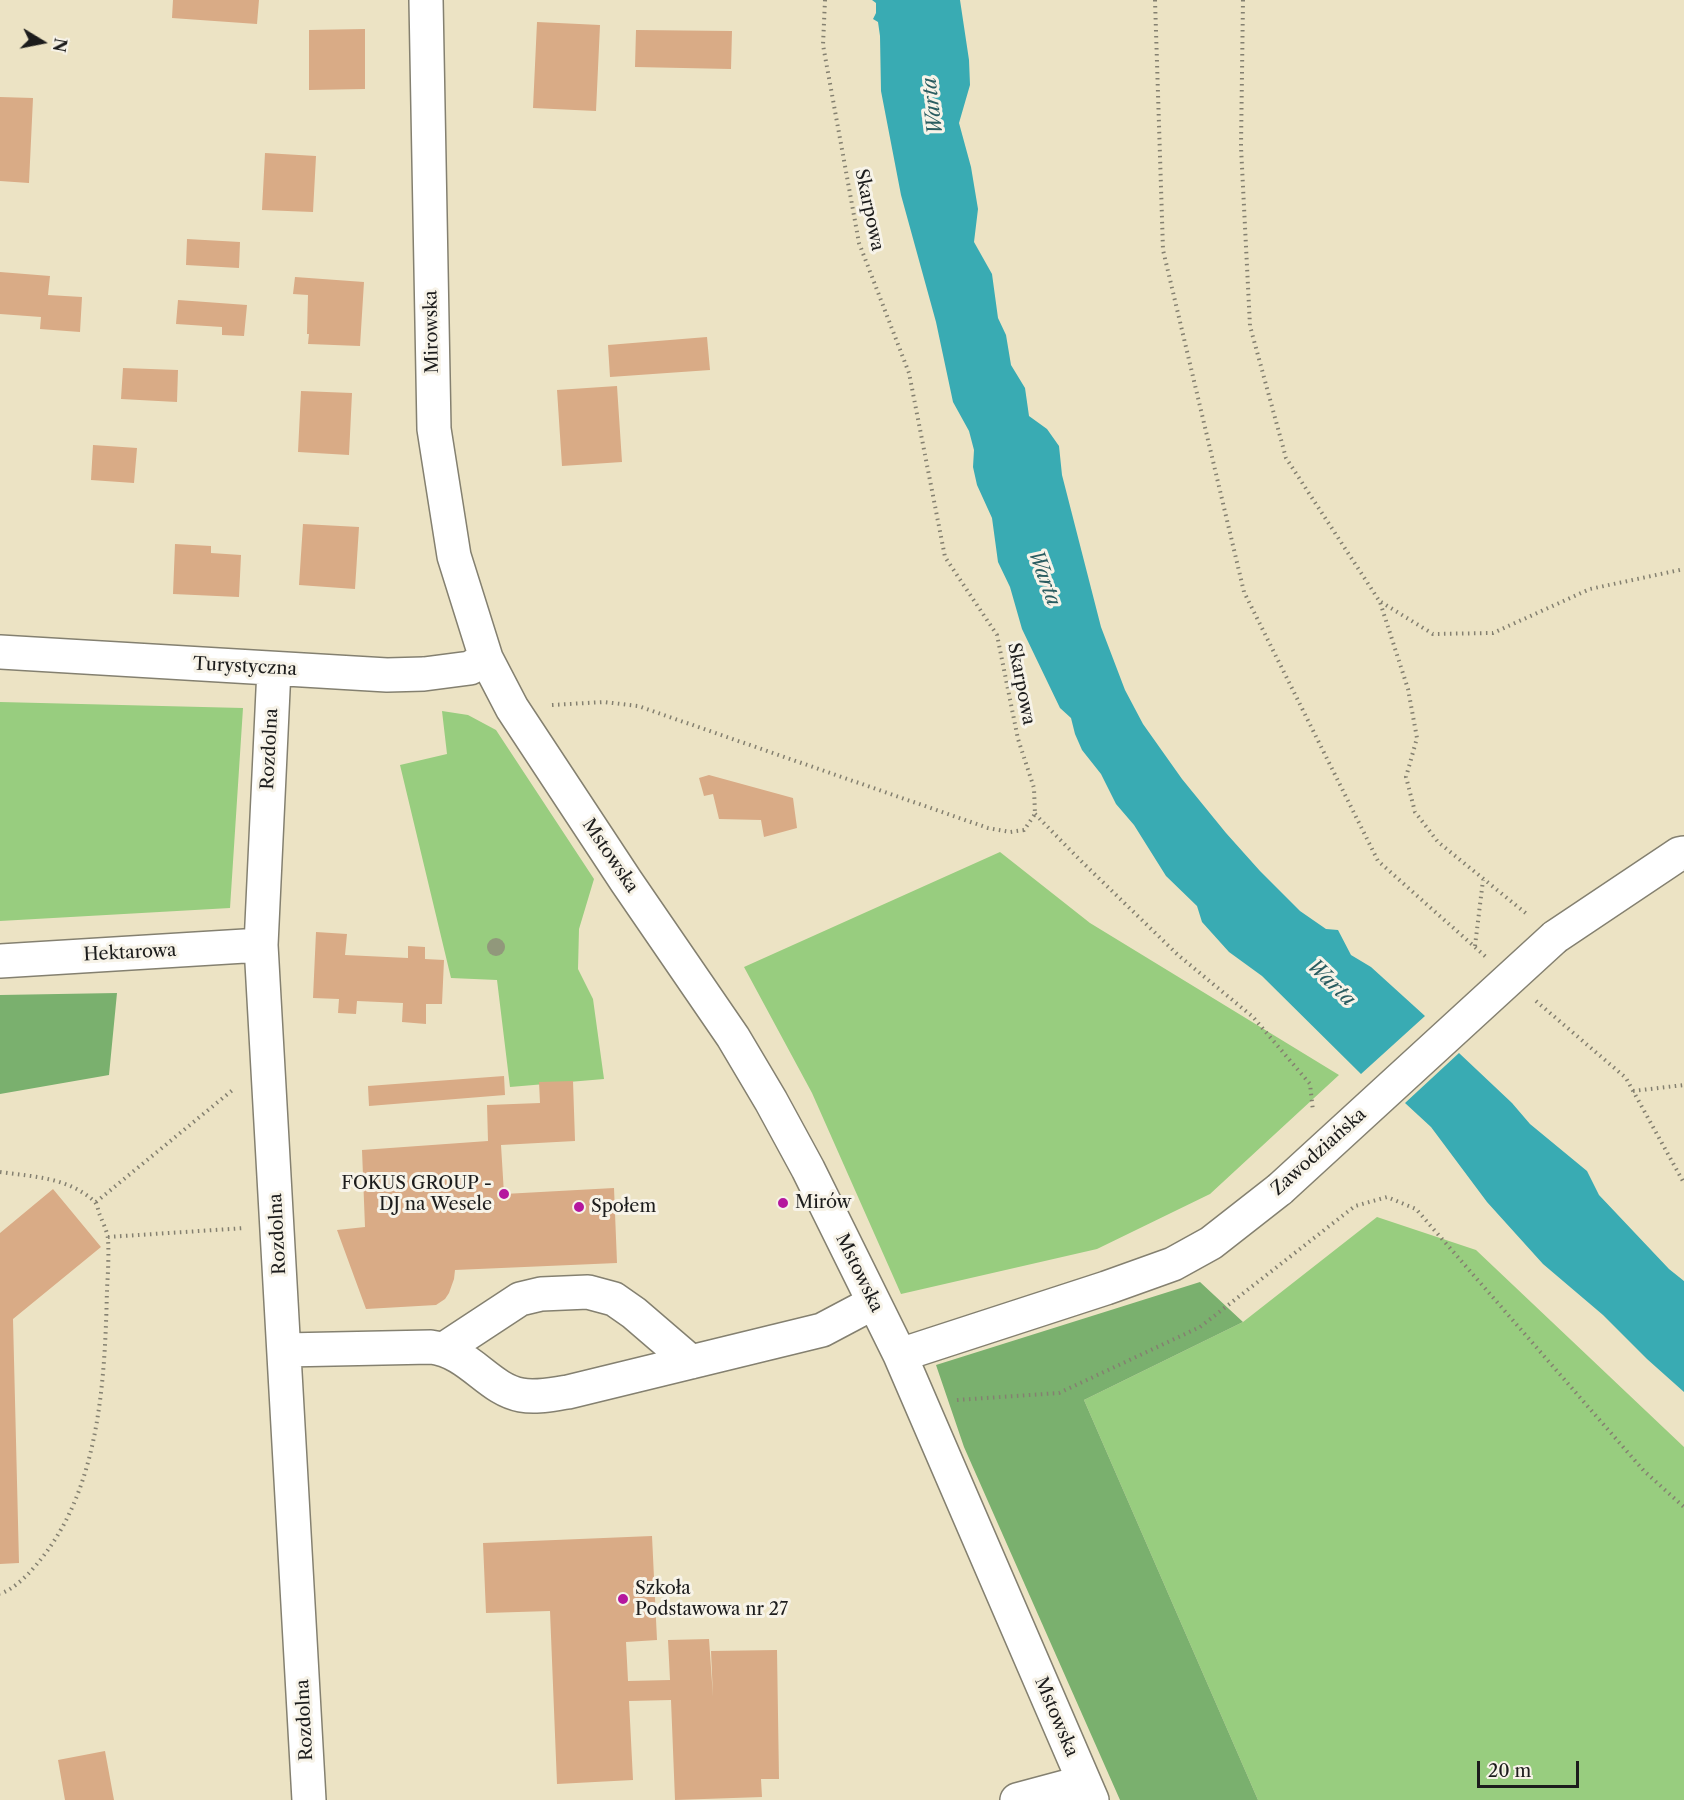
<!DOCTYPE html>
<meta charset="utf-8">
<style>
body{margin:0}
#map{position:relative;width:1684px;height:1800px;overflow:hidden;background:#ece3c4;font-family:"Libre Caslon Text",serif}
canvas{display:block}
.north{position:absolute;left:12px;top:12px;width:60px;height:60px;-webkit-text-stroke:4px #f7f3e8;paint-order:stroke;rotate:100deg;font-size:16px;font-weight:700;line-height:24px;text-align:center;color:#1c1c1c}
.north::after{content:'';display:block;margin:auto;width:21px;height:27px;background:#1c1c1c;clip-path:polygon(50% 0,100% 100%,50% 72%,0 100%)}
.scale{position:absolute;left:1477px;top:1761px;width:102px;height:27px;box-sizing:border-box;border:3px solid #1c1c1c;border-top:0;padding-left:8px;font-size:18px;line-height:21px;white-space:nowrap;color:#1c1c1c;-webkit-text-stroke:4px #f7f3e8;paint-order:stroke}
</style>
<div id="map">
<canvas width="1684" height="1800"></canvas>
<div class="north">N</div>
<div class="scale">20 m</div>
</div>
<script>
const c = document.querySelector('canvas').getContext('2d');
c.lineJoin = 'round';
function paint(path, color) {
  c.fillStyle = color;
  c.fill(path, 'evenodd');
}
function stroke(path, color, width, dash) {
  c.strokeStyle = color;
  c.lineWidth = width;
  c.lineCap = dash ? 'butt' : 'round';
  c.setLineDash(dash || []);
  c.stroke(path);
}
function drawText(font, color, halo, rows, align = 'center') {
  c.font = font + ' "Libre Caslon Text",serif';
  c.lineWidth = 6;
  c.setLineDash([]);
  c.textBaseline = 'middle';
  c.strokeStyle = halo;
  c.fillStyle = color;
  for (const [text, x, y, turn = 0] of rows) {
    c.save();
    c.translate(x, y);
    c.rotate((+turn || 0) * Math.PI / 180);
    c.textAlign = isNaN(turn) ? turn : align;
    if (halo) c.strokeText(text, 0, 0);
    c.fillText(text, 0, 0);
    c.restore();
  }
}
paint(new Path2D(`
 M0,702l243,6 -13,200 -230,13z
 M442,711l26,4 28,15 98,149 -15,50 -1,40 15,30 11,80 -94,8 -13,-107 -46,-2 -51,-213 47,-11z
 M1000,852l90,71 249,152 -129,119 -113,55 -196,45 -89,-201 -68,-126z
 M1377,1217l99,33 208,197v353h-426l-174,-400 159,-78z`), '#98cd7f');
paint(new Path2D(`
 M117,993l-8,82 -109,19v-99z
 M1200,1282l43,40 -159,78 174,400h-138l-156,-353 -28,-82z`), '#7ab06e');
paint(new Path2D(`
 M872,0h88l9,60 1,25 -11,38 12,44 7,42 -4,33 18,32 6,44 8,17 5,30 14,23 4,28 18,13 12,17 3,29 39,152 24,63 18,34 39,55 44,54 34,38 40,40 26,18 12,1 13,25 20,12 54,49 -64,58 -99,-98 -33,-24 -27,-30 -5,-16 -31,-30 -32,-51 -18,-21 -15,-30 -19,-24 -7,-16 -4,-16 -11,-10 -38,-79 -12,-42 -12,-25 -6,-44 -15,-33 -4,-18 1,-17 -5,-19 -16,-29 -17,-80 -35,-127 -20,-104 -1,-55 -2,-14 -5,-3 3,-6v-10z
 M1459,1053l53,50 18,21 57,47 12,24 70,74 15,12v111l-37,-33 -44,-44 -60,-51 -56,-62 -56,-75 -26,-24z`), '#39abb3');
paint(new Path2D(`
 M173,0h86l-2,24 -85,-6z
 M537,22l63,3 -4,86 -63,-3z
 M365,29v60l-56,1v-60z
 M636,30l96,1 -1,38 -96,-2z
 M0,97l33,1 -4,85 -29,-2z
 M265,153l51,3 -3,56 -51,-2z
 M187,239l53,3 -1,26 -53,-3z
 M0,272l50,4 -2,19 34,2 -2,35 -40,-3 1,-12 -41,-3z
 M295,277l69,5 -4,64 -52,-2 1,-10h-2l1,-39 -15,-1z
 M178,300l69,5 -3,31 -22,-1v-8l-46,-3z
 M707,337l3,33 -100,7 -2,-32z
 M123,368l55,2 -1,32 -56,-3z
 M617,386l5,76 -60,4 -5,-76z
 M301,391l51,2 -3,62 -51,-3z
 M93,445l44,3 -3,35 -43,-3z
 M303,524l56,3 -4,62 -56,-4z
 M175,544l36,2v7l30,2 -2,42 -66,-3z
 M709,775l84,23 4,30 -33,9 -3,-17 -42,-1 -6,-25 -9,2 -5,-18z
 M316,932l31,2 -2,21 63,3v-12l17,1v12l19,1 -2,44h-16v20l-24,-2 1,-19 -46,-2 -1,13 -18,-1 1,-14 -26,-1z
 M504,1076l1,19 -136,11 -1,-20z
 M573,1081l2,60 -74,4 3,49 110,-6 3,75 -162,7 -1,9 -5,14 -4,6 -9,6 -70,4 -29,-79 28,-3 -3,-77 126,-9 -1,-36 53,-2 -1,-21z
 M53,1189l48,58 -88,72 6,244 -19,1v-331z
 M652,1536l5,104 -31,2 2,39 42,-1 -2,-40 41,-1 4,58 -2,-46 66,-1 2,129h-18l1,18 -87,3 -4,-100 -42,1 4,79 -76,4 -7,-173 -64,2 -3,-70z
 M105,1751l9,49h-49l-7,-40z`), '#d9ab86');
const minor = new Path2D(`
 M426,0l8,429 20,127 32,102 26,50 114,173 107,156 38,64 37,68 92,186 192,445
 M0,652l387,23 37,-1 46,-6 16,-10
 M274,669l-13,276 48,855
 M1555,937l124,-83 5,-1
 M0,961l261,-16
 M444,1349l76,-50 21,-5 47,-2 26,7 20,14 57,49
 M285,1350l146,-3c39,5 57,42 90,48 16,3 32,-1 47,-3l254,-62 51,-27
 M900,1355l206,-67 67,-24 38,-21 69,-54
 M1017,1800l67,-18`);
stroke(minor, '#848070', 36);
stroke(new Path2D(`
 M1155,0l8,250 81,342 134,269 108,96
 M1243,0l-2,147 9,179 36,132 94,144 28,87 9,49 -11,39 9,35 23,30 90,73
 M1381,602l52,32 60,-1 97,-44 94,-20
 M552,705l52,-3 34,4 350,122 22,4 14,-2 11,-16 -1,-26 -16,-49 -21,-104 -52,-78 -36,-184 -50,-130 -36,-198 2,-45
 M1035,814l44,45 99,96 75,62 57,67 3,27
 M1475,946l8,-66
 M1536,1001l90,77 58,105
 M1633,1091l51,-6
 M0,1172c34,5 67,5 94,29 3,3 4,8 5,12 3,8 8,17 9,26 1,16 0,34 -1,50 -2,89 -7,197 -66,270 -10,13 -25,29 -41,35
 M96,1202l139,-114
 M108,1237l137,-9
 M957,1400l102,-7 141,-66 155,-121 32,-9 29,12 228,262 40,36`), '#848070', 4, [1.5, 4.5]);
stroke(minor, '#fff', 33);
const minorBridge = new Path2D(`
 M1280,1189l275,-252`);
stroke(minorBridge, '#848070', 36, []);
stroke(minorBridge, '#fff', 33);
c.fillStyle = '#91987b';
for (const [x, y] of [
 [496,947]
]) {
  c.beginPath();
  c.arc(x, y, 9, 0, 2 * Math.PI);
  c.fill();
}
for (const [x, y, r, color] of [
 [504,1194,6,"#b5179e"],
 [783,1203,6,"#b5179e"],
 [579,1207,6,"#b5179e"],
 [623,1599,6,"#b5179e"]
]) {
  const dot = new Path2D();
  dot.arc(x, y, r, 0, 2 * Math.PI);
  c.fillStyle = color;
  c.fill(dot);
  stroke(dot, '#f7f3e8', 2);
}
drawText('18px', '#1c1c1c', '#f7f3e8', [
 ["Skarpowa",869,210,78],
 ["Mirowska",432,332,-91],
 ["Turystyczna",245,667,3],
 ["Skarpowa",1021,684,79],
 ["Rozdolna",270,749,-87],
 ["Mstowska",610,856,56],
 ["Hektarowa",130,953,-3],
 ["Zawodziańska",1319,1152,-42],
 ["Rozdolna",278,1234,-93],
 ["Mstowska",859,1273,64],
 ["Mstowska",1056,1717,67],
 ["Rozdolna",305,1720,-93]
]);
drawText('18px', '#1c1c1c', '#f7f3e8', [
 ["FOKUS GROUP -",492,1184,"right"],
 ["DJ na Wesele",492,1205,"right"],
 ["Mirów",795,1203],
 ["Społem",591,1207],
 ["Szkoła",635,1589],
 ["Podstawowa nr 27",635,1610]
], 'left');
drawText('italic 20px', '#295c60', '#f7f3e8', [
 ["Warta",933,106,-97],
 ["Warta",1044,578,70],
 ["Warta",1331,983,44]
]);
</script>
